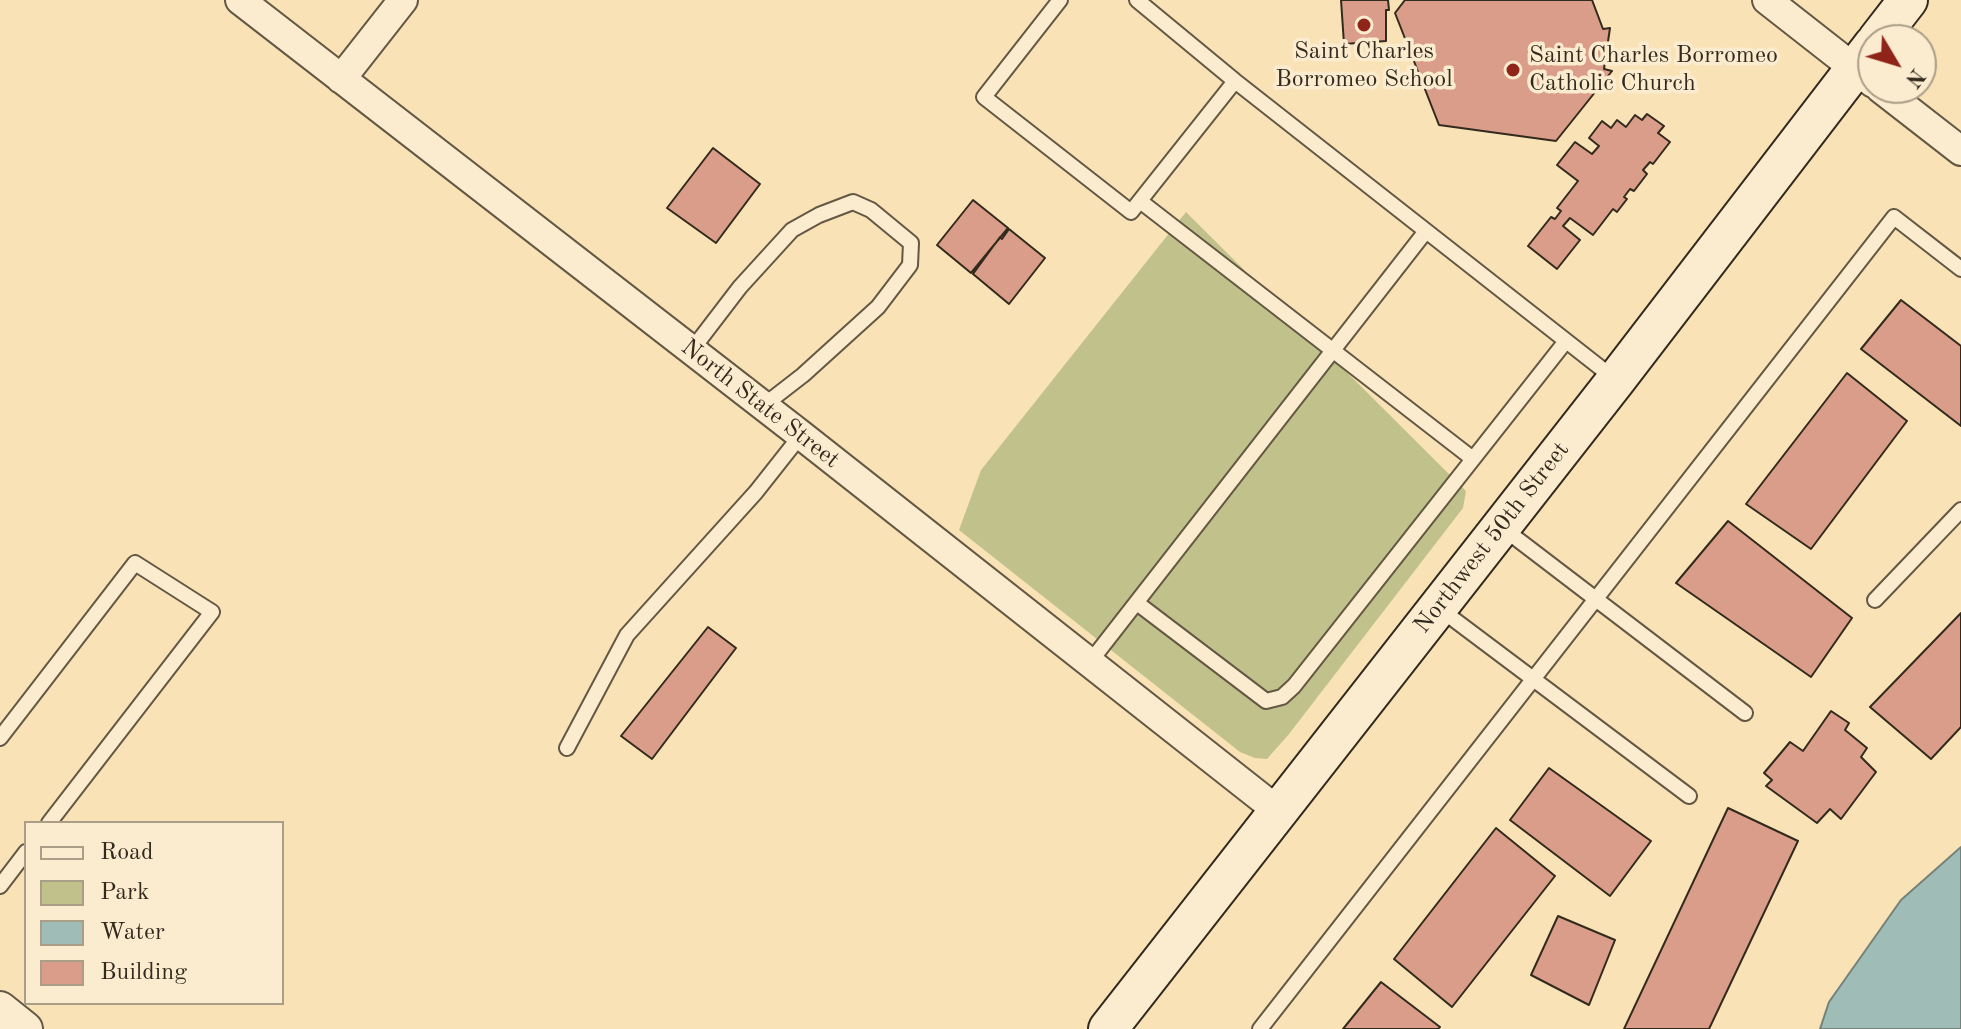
<!DOCTYPE html>
<style>
body{margin:0}
#map{position:relative;width:1961px;height:1029px;overflow:hidden;background:#f9e2b6;font-family:"Old Standard TT",serif}
canvas{display:block}
.legend{position:absolute;left:24px;top:821px;width:260px;height:184px;box-sizing:border-box;background:#fbecd0;border:2px solid #ab9e89;margin:0;padding:10px 14px;list-style:none;font-size:24px;color:#332a1e}
.legend li{display:flex;align-items:center;gap:16px;height:40px}
.legend b{width:40px;border:2px solid #ab9e89}
.north{position:absolute;left:1857px;top:24px;width:80px;height:80px;box-sizing:border-box;background:#fbecd0;border:2px solid #ab9e89;border-radius:50%;rotate:128deg;font-size:22px;font-weight:700;line-height:32px;text-align:center;color:#332a1e}
.north::after{content:'';display:block;margin:auto;width:28px;height:36px;background:#8f2418;clip-path:polygon(50% 0,100% 100%,50% 72%,0 100%)}
</style>
<div id="map">
<canvas width="1961" height="1029"></canvas>
<ul class="legend">
<li><b style="height:10px;background:#fbecd0"></b>Road</li>
<li><b style="height:22px;background:#c1c28b"></b>Park</li>
<li><b style="height:22px;background:#a0bcb6"></b>Water</li>
<li><b style="height:22px;background:#d99d89"></b>Building</li>
</ul>
<div class="north">N</div>
</div>
<script>
const c = document.querySelector('canvas').getContext('2d');
c.lineJoin = 'round';
function paint(path, color) {
  c.fillStyle = color;
  c.fill(path, 'evenodd');
}
function stroke(path, color, width, dash) {
  c.strokeStyle = color;
  c.lineWidth = width;
  c.lineCap = dash ? 'butt' : 'round';
  c.setLineDash(dash || []);
  c.stroke(path);
}
function drawText(font, color, halo, rows, align = 'center') {
  c.font = font + ' "Old Standard TT",serif';
  c.lineWidth = 7;
  c.setLineDash([]);
  c.textBaseline = 'middle';
  c.strokeStyle = halo;
  c.fillStyle = color;
  for (const [text, x, y, turn = 0] of rows) {
    c.save();
    c.translate(x, y);
    c.rotate((+turn || 0) * Math.PI / 180);
    c.textAlign = isNaN(turn) ? turn : align;
    if (halo) c.strokeText(text, 0, 0);
    c.fillText(text, 0, 0);
    c.restore();
  }
}
paint(new Path2D(`
 M1186,212l280,279 -3,17 -174,226 -22,25 -12,-1 -15,-6 -281,-222 22,-60z`), '#c1c28b');
const water = new Path2D(`
 M1961,847v182h-141l9,-27 72,-102z`);
paint(water, '#a0bcb6');
stroke(water, '#748279', 2);
const building = new Path2D(`
 M1341,0h47l1,10h-3v31l-42,3z
 M1405,0h187l11,29 7,-1 -6,41 8,2 -56,70 -117,-16 -44,-112z
 M1647,114l17,12 -6,7 12,9 -17,22 -3,-2 -7,8 4,4 -13,17 -4,-2 -6,8 3,2 -10,13 -4,-3 -20,26 -23,-17 -7,8 17,14 -23,29 -29,-23 23,-29 4,2 6,-8 -4,-3 21,-27 -21,-16 18,-23 17,12 7,-8 -10,-8 13,-17 9,7 6,-8 9,7 9,-12 7,5z
 M713,148l47,36 -44,59 -49,-35z
 M973,200l35,28 -37,45 -34,-28z
 M1009,229l36,29 -36,46 -36,-30 27,-37 2,2z
 M1901,300l60,46v80l-100,-77z
 M1847,373l60,48 -96,128 -65,-45z
 M1728,521l124,97 -41,59 -135,-94z
 M1961,613v114l-30,32 -61,-52z
 M708,627l28,21 -84,111 -31,-23z
 M1831,711l18,12 -4,7 22,18 -6,9 15,15 -35,47 -11,-10 -13,14 -51,-37 6,-6 -8,-7 26,-31 13,9z
 M1549,768l102,73 -41,55 -100,-76z
 M1728,808l70,33 -89,188h-85z
 M1496,828l59,48 -103,131 -58,-48z
 M1558,916l57,24 -26,65 -58,-30z
 M1381,982l59,45 -2,2h-95z`);
paint(building, '#d99d89');
stroke(building, '#332a1e', 2);
const service = new Path2D(`
 M1060,0l-76,97 147,115 104,-131
 M1137,0l98,81 381,299
 M1140,201l333,258 93,-118
 M691,351l49,-64 52,-57 27,-15 34,-13 18,8 40,33 -1,22 -32,42 -75,68 -40,31
 M1504,529l241,184
 M1875,600l86,-90
 M1137,603l129,98 16,-4 12,-11 179,-227
 M1440,609l249,187
 M1090,662l336,-431
 M0,738l135,-175 77,49 -163,211
 M567,748l60,-113 129,-143 45,-57
 M0,886l26,-34
 M1260,1029l634,-812 67,52`);
const minor = new Path2D(`
 M240,0l561,435 477,376
 M1767,0l106,83
 M341,79l62,-79
 M1880,88l81,63`);
const tertiary = new Path2D(`
 M0,1009l25,20`);
const secondary = new Path2D(`
 M1877,40l31,-40
 M1108,1029l508,-649 257,-335`);
stroke(service, '#645844', 18);
stroke(minor, '#645844', 32);
stroke(tertiary, '#645844', 38);
stroke(secondary, '#332a1e', 42);
stroke(service, '#fbecd0', 14);
stroke(minor, '#fbecd0', 28);
stroke(tertiary, '#fbecd0', 34);
stroke(secondary, '#fbecd0', 38);
for (const [x, y, r, color] of [
 [1364,25,8,"#8f2418"],
 [1513,70,8,"#8f2418"]
]) {
  const dot = new Path2D();
  dot.arc(x, y, r, 0, 2 * Math.PI);
  c.fillStyle = color;
  c.fill(dot);
  stroke(dot, '#fbecd0', 3);
}
drawText('24px', '#332a1e', '#fbecd0', [
 ["Saint Charles",1364,52],
 ["Borromeo School",1364,80],
 ["Saint Charles Borromeo",1529,56,"left"],
 ["Catholic Church",1529,84,"left"]
]);
drawText('24px', '#332a1e', '#fbecd0', [
 ["North State Street",760,404,38],
 ["Northwest 50th Street",1492,538,-52]
]);
</script>
